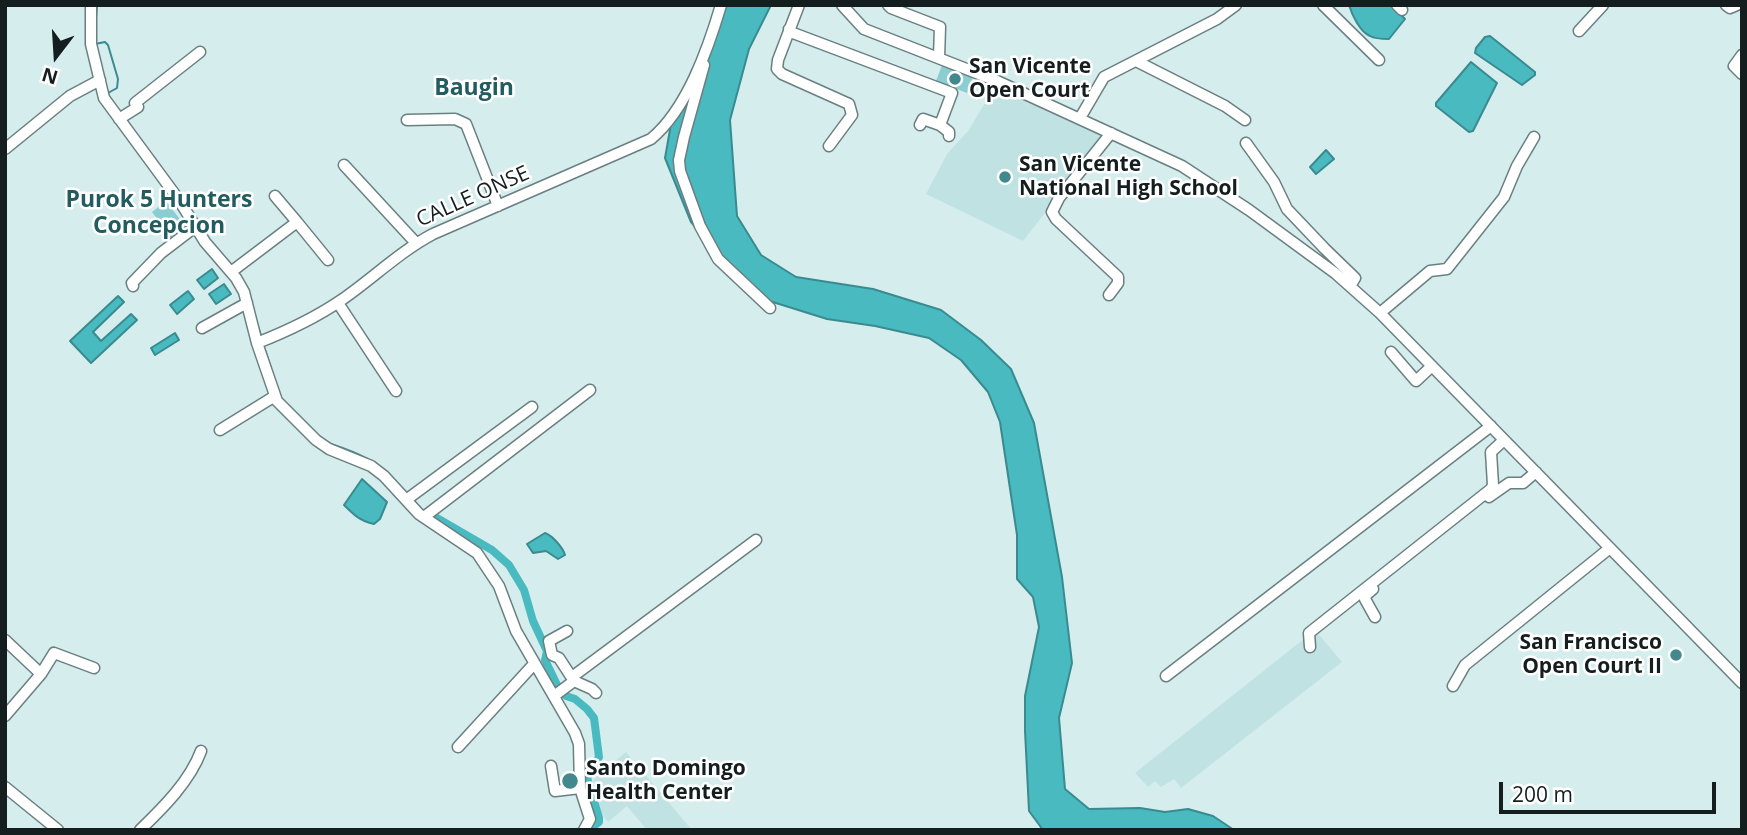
<!DOCTYPE html>
<style>
body{margin:0}
#map{position:relative;width:1747px;height:835px;overflow:hidden;background:#d6edee;font-family:"Open Sans",sans-serif}
canvas{display:block}
.frame{position:absolute;inset:0;border:7px solid #151e1e;pointer-events:none}
.north{position:absolute;left:21px;top:21px;width:70px;height:70px;-webkit-text-stroke:5px #fff;paint-order:stroke;rotate:197deg;font-size:19px;font-weight:700;line-height:28px;text-align:center;color:#151e1e}
.north::after{content:'';display:block;margin:auto;width:24px;height:32px;background:#151e1e;clip-path:polygon(50% 0,100% 100%,50% 72%,0 100%)}
.scale{position:absolute;left:1499px;top:782px;width:217px;height:32px;box-sizing:border-box;border:4px solid #151e1e;border-top:0;padding-left:9px;font-size:21px;line-height:24px;white-space:nowrap;color:#151e1e;-webkit-text-stroke:5px #fff;paint-order:stroke}
</style>
<div id="map">
<canvas width="1747" height="835"></canvas>
<div class="frame"></div>
<div class="north">N</div>
<div class="scale">200 m</div>
</div>
<script>
const c = document.querySelector('canvas').getContext('2d');
c.lineJoin = 'round';
function paint(path, color) {
  c.fillStyle = color;
  c.fill(path, 'evenodd');
}
function stroke(path, color, width, dash) {
  c.strokeStyle = color;
  c.lineWidth = width;
  c.lineCap = dash ? 'butt' : 'round';
  c.setLineDash(dash || []);
  c.stroke(path);
}
function drawText(font, color, halo, rows, align = 'center') {
  c.font = font + ' "Open Sans",sans-serif';
  c.lineWidth = 5;
  c.setLineDash([]);
  c.textBaseline = 'middle';
  c.strokeStyle = halo;
  c.fillStyle = color;
  for (const [text, x, y, turn = 0] of rows) {
    c.save();
    c.translate(x, y);
    c.rotate((+turn || 0) * Math.PI / 180);
    c.textAlign = isNaN(turn) ? turn : align;
    if (halo) c.strokeText(text, 0, 0);
    c.fillText(text, 0, 0);
    c.restore();
  }
}
paint(new Path2D(`
 M997,85l111,48 -85,108 -97,-47 21,-40 21,-23 20,-33 4,1z
 M1315,630l27,32 -161,126 -7,-9 -13,8 -6,-6 -7,6 -13,-14z
 M626,752l66,78h-45l-20,-24 -19,16 -10,-13 -5,-29z`), '#c1e2e3');
paint(new Path2D(`
 M942,65l31,12 -6,16 -31,-12z
 M166,201l22,29 -15,11 -21,-29z`), '#8aced1');
const water = new Path2D(`
 M724,5h47l-22,44 -19,71 7,96 24,39 35,22 77,12 68,21 40,30 30,29 23,54 28,154 10,86 -13,55 6,71 24,20 51,-1 25,4 23,-3 25,7 21,14h-191l-14,-19 -4,-80v-35l14,-69 -6,-30 -16,-18v-44l-17,-113 -12,-30 -27,-32 -32,-22 -54,-12 -48,-7 -67,-21 -28,-28 -41,-48 -26,-64 6,-34z
 M1349,5h42l14,14 -16,20c-6,0 -14,0 -19,-3 -10,-4 -18,-21 -21,-31z
 M1490,36l45,36v3l-13,10 -47,-32 1,-5 9,-11z
 M1471,62l26,21 -24,48 -4,1 -33,-26v-3z
 M1326,150l8,9 -18,15 -6,-7z
 M212,269l6,9 -14,11 -7,-9z
 M224,284l7,10 -15,10 -7,-10z
 M188,291l6,8 -17,15 -7,-9z
 M118,296l6,6 -31,30 8,9 30,-27 6,6 -46,43 -21,-22z
 M175,333l4,7 -24,15 -4,-7z
 M362,479l25,23 -7,17 -6,5c-14,-3 -20,-9 -30,-19z
 M545,533c8,3 18,15 20,22l-7,4 -12,-8 -13,2 -6,-9z`);
paint(water, '#48bac0');
stroke(water, '#398b8f', 2);
stroke(new Path2D(`
 M96,18l1,-13
 M95,44l10,-2 3,3 10,34 -1,9 -9,5 1,5
 M257,324l5,14
 M263,344l8,24
 M331,444c27,9 47,17 66,39`), '#398b8f', 2);
stroke(new Path2D(`
 M430,514l62,36 17,15 15,25 9,31 14,30 -2,9 14,29 7,7 9,3 12,10 7,9 5,39 -12,21 12,40v4l-11,8`), '#48bac0', 8);
const minor = new Path2D(`
 M91,5v39l13,54 75,102 26,42 31,36 8,14 13,51 20,58 39,39 13,9 42,17 13,10 35,38 58,39 22,33 17,45 59,102 4,11 1,44 10,31 -6,11
 M799,5l-21,55 -1,9 5,5 67,30 3,11 -23,31
 M842,5l22,24 133,52 185,85 67,44 86,63 45,40 362,370
 M888,5l3,3 49,19 -1,31
 M1323,5l56,55
 M1397,5l5,5
 M1726,5l4,3 7,-3
 M789,29l4,4 159,60 -12,32 -17,-6 -3,6
 M1579,31l24,-26
 M1742,55l-8,11 8,8
 M1136,61l89,45 20,14
 M704,65l-20,72 -5,23 1,11 20,55 18,33 52,49
 M1080,118l24,-41 113,-58 19,-14
 M119,119l19,-12 -3,-4 65,-51
 M407,120l48,-1 11,5 32,82
 M940,125l9,7v4
 M1246,143l28,39 13,27 38,40 30,29 -5,8
 M5,149l65,-53 30,-16
 M344,165l72,78
 M275,196l22,26
 M231,272l66,-50 31,38
 M133,286l-1,-3 29,-30 34,-26
 M1109,295l9,-12v-6l-62,-58 -4,-7 7,-14 52,-65
 M338,303l58,88
 M1380,313l50,-42 17,-2 57,-72 13,-31 17,-29
 M202,328l45,-25
 M257,343c28,-11 58,-25 83,-42 31,-21 59,-49 93,-67l218,-95c36,-30 57,-90 70,-134
 M1391,352l25,29 16,-15
 M220,430l55,-34
 M1489,497l20,-14h14l13,-11
 M406,500l126,-93
 M424,517l166,-127
 M1373,589l-7,6 -1,4 10,18
 M5,640l36,34
 M1310,647l-1,-14 182,-144 2,-4 -2,-33 13,-12
 M1166,676l325,-250
 M572,677l184,-137
 M574,681l18,8 4,4
 M1453,686l12,-21 145,-117
 M554,696l20,-15 -15,-23 -7,-3 -3,-14 18,-10
 M5,716l36,-42 13,-21 40,15
 M458,747l76,-83
 M551,766l4,25 25,-3
 M5,787l53,43
 M140,830c23,-22 50,-49 61,-79`);
stroke(minor, '#6a7f80', 13);
stroke(minor, '#fff', 10);
for (const [x, y, r, color] of [
 [955,79,7,"#41898d"],
 [1005,177,7,"#41898d"],
 [1676,655,7,"#41898d"],
 [570,781,9,"#41898d"]
]) {
  const dot = new Path2D();
  dot.arc(x, y, r, 0, 2 * Math.PI);
  c.fillStyle = color;
  c.fill(dot);
  stroke(dot, '#fff', 2.5);
}
drawText('bold 21px', '#151e1e', '#fff', [
 ["San Vicente",969,67],
 ["Open Court",969,91],
 ["San Vicente",1019,165],
 ["National High School",1019,189],
 ["San Francisco",1662,643,"right"],
 ["Open Court II",1662,667,"right"],
 ["Santo Domingo",586,769],
 ["Health Center",586,793]
], 'left');
drawText('21px', '#151e1e', '#fff', [
 ["CALLE ONSE",473,197,-24]
]);
drawText('bold 23px', '#225c5f', '#fff', [
 ["Baugin",474,88],
 ["Purok 5 Hunters",159,200],
 ["Concepcion",159,226]
]);
</script>
